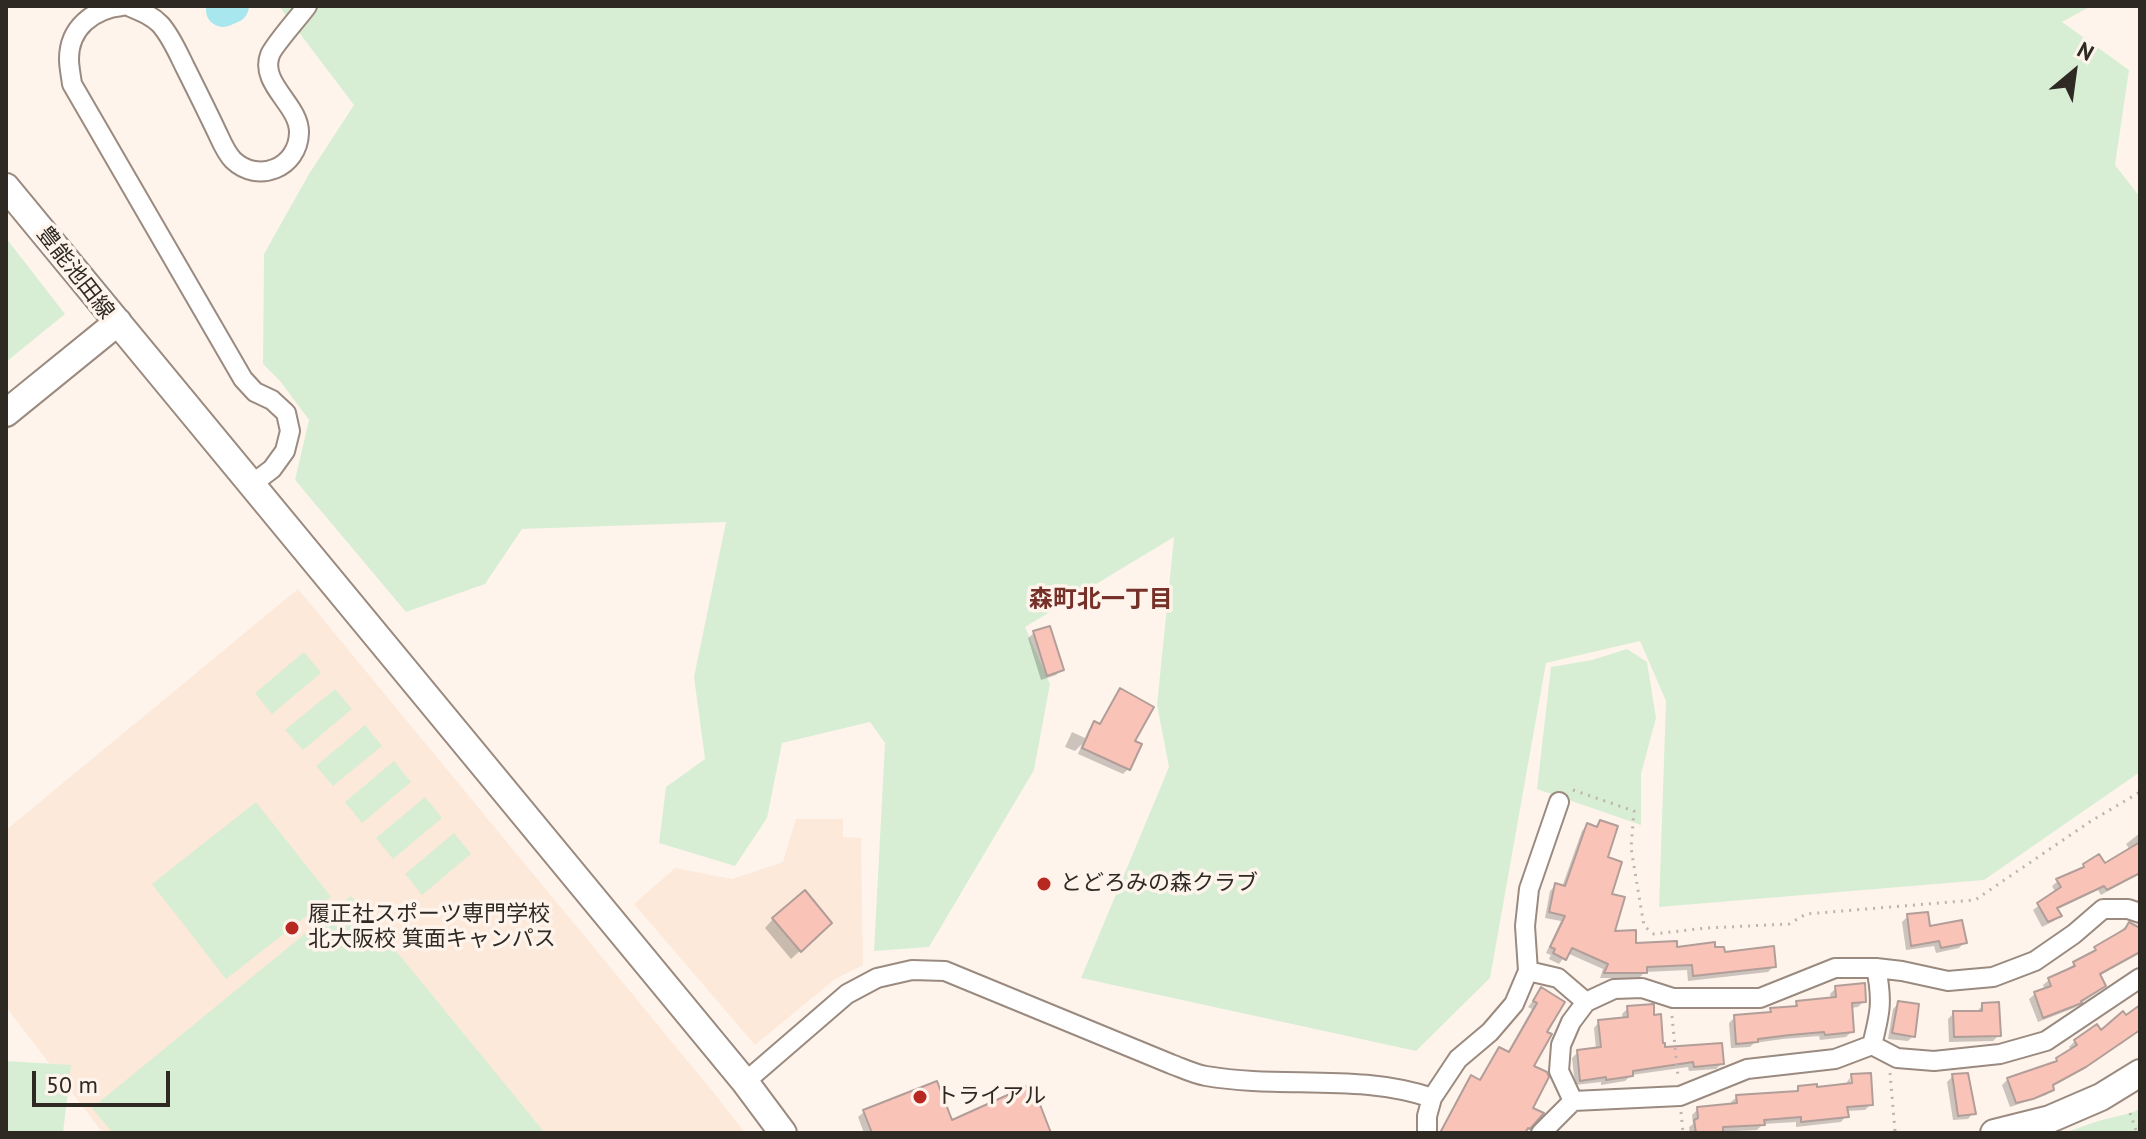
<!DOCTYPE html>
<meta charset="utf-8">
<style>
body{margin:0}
#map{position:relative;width:2146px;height:1139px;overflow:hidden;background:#fef4ec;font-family:"PT Sans",sans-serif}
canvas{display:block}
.frame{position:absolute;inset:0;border:8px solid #2f2924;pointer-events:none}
.north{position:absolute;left:2034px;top:32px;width:80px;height:80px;-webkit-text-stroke:6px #fef4ec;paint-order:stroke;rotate:29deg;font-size:22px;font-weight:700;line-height:32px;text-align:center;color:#2f2924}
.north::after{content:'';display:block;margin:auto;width:28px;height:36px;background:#2f2924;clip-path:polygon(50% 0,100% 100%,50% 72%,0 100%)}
.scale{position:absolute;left:32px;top:1071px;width:138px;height:36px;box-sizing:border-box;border:4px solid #2f2924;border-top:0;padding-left:10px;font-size:24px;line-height:28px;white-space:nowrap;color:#2f2924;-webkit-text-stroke:6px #fef4ec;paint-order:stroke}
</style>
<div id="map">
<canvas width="2146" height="1139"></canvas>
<div class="frame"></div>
<div class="north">N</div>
<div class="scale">50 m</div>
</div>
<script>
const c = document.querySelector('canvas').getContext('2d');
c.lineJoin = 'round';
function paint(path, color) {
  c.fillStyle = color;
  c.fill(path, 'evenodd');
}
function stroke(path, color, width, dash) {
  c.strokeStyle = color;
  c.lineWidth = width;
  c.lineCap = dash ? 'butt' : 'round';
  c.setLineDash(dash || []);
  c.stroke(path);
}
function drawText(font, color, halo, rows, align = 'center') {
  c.font = font + ' "PT Sans","Noto Sans JP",sans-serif';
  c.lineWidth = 7;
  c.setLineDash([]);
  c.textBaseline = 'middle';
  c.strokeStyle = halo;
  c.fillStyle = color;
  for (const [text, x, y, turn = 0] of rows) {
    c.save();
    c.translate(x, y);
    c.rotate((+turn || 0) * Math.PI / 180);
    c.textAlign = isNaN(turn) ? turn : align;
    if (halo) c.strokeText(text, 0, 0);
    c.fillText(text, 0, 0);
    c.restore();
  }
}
paint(new Path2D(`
 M298,589l416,504 31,40h-642l-97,-126v-177z
 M796,819h47v18l18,1 2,127 -28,14 -80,66 -121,-141 41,-36 57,11 51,-17z`), '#fce9da');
paint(new Path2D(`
 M279,6h1812l-29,16 67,48 -14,95 25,32v575l-156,108 -325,27 7,-206 -26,-60 -94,22 -56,315 -74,73 -335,-73 88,-211 -12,-62 17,-168 -149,90 25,57 -16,86 -105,177 -55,4 11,-208 -15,-21 -88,21 -15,75 -32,48 -76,-23 7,-56 39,-28 -11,-82 32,-155 -204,7 -37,55 -79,28 -111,-132 14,-60 -29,-39 -17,-17 1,-110 45,-80 45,-69z
 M6,238l59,76 -59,48z
 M1627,649l20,13 9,56 -15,56v51l-104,-36 14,-122 41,-7z
 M304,652l17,21 -49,41 -17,-21z
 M335,689l17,20 -49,41 -18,-20z
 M365,725l17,21 -49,40 -17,-20z
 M394,761l17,21 -49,41 -17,-21z
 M425,797l17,21 -49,41 -17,-21z
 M256,802l75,95 -105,82 -74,-95z
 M454,833l17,21 -49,41 -17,-21z
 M351,896l194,237h-432l-21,-25z
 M6,1061l65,4 -8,68h-57z
 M2140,1108v25h-76l34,-12 36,-9z`), '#d8eed4');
paint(new Path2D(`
 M1034,633l28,36 -6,6 -15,5 -13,-42z
 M1120,691l12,50 -4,28 -5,5 -45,-20 4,-10 -7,7 -10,-4 7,-15 13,6 4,-9 5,-5 5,2 16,-30z
 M1600,822l13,111 22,12 40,4h39l9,5 51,12 -6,6 -80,9 -1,-11 -42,2 -6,6h-39l3,-9 -36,-16 -8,11 -10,-5 2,-4 -5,-2 15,-32 -16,-3 5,-27 6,-6 6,2 20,-56 5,-6 7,3z
 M2140,833v40l-39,22 -3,-5 -42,20 3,6 -5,5 -12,6 -9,-17 23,-17 -4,-7 6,-5 20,-9 6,-6h20l26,-16 -4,-6z
 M1908,916l20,13 37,13 -6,6 -23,5 -2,-7 -28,4 -4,-28z
 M773,919l48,13 -30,27 -26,-31z
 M2129,924l11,6v20l-6,6 -35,20 5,10 -6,6 -24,16 -36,14 -9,-23 6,-5 10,-4 -2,-5 6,-5 40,-25z
 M1836,988l28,13 -6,6 -8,1 2,23 -6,6 -26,3 -1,-4 -36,3 -29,4 -4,4 -19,1 -2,-25 6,-6 32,-3 4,-4 21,-2 5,-5 34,-3 -1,-6z
 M1541,990l4,43 -14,34v42l-8,24h-84l27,-50 5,-5 8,4 15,-27 6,-6 7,4 25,-44 -4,-2z
 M1899,1003l14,33 -5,5 -20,-2 5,-30z
 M1983,1005l16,30 -6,6 -44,1 -1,-23 6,-6h23v-2z
 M2140,1007v29l-3,-4 -17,13 -2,-1 -40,28 -27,15 1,2 -6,6 -36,12 -8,-22 6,-6 43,-14 21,-15 -3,-3 6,-6 25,-8 26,-15z
 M1628,1008l25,9 10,32 59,14 -6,6 -27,2 -1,-4 -57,8 -6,6 -24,4v-3l-26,3 -3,-27 6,-6 18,-2 -2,-22 5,-6 24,-2 -1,-6z
 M1852,1076l19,28 -6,6 -19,1v5l-5,6 -45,5v-5l-33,2 -6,6 -67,3 -1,-6 4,-3 -1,-9 6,-6 34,-3 -1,-4 6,-5 56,-4 6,-5 16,1 32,-4v-3l3,-4 1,15 3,-15h-4z
 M1953,1076l20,37 -5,6 -15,1 -6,-38z
 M864,1112l87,11 98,10h-185l-6,-16z`), '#0003');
stroke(new Path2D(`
 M223,10l9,-4`), '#a7e7ed', 34);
const building = new Path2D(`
 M1050,626l14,44 -17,6 -14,-45z
 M1120,688l34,19 -19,34 7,3 -12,26 -48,-22 12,-27 6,3z
 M1600,820l18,6 -10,31 14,5 -10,32 13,3 -10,34 21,-1v13l41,-2v6l38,-5v5h9l1,5 49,-6 2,21 -83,9 -1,-11 -45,2v6h-43l4,-9 -36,-16 -6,12 -13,-7 2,-4 -5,-2 15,-31 -16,-4 6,-29 10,3 22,-63 10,4z
 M2140,842v31l-33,17 -3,-4 -47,22 5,8 -14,6 -11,-19 24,-16 -5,-8 28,-12 -1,-3 16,-10 6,9z
 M805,890l27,33 -31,29 -29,-34z
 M1928,912l2,14 32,-6 5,23 -26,5 -2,-7 -28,5 -4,-32z
 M2129,922l11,6v24l-40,22 6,12 -25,15 1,2 -39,15 -9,-26 17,-6 -3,-8 27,-12 -2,-4 23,-12 -2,-3 31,-18z
 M1865,983l1,19 -14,1 2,29 -29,3 -1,-3 -34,3 -32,4v3l-22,2 -2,-29 37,-3 -1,-4 27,-2 -1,-5 40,-4 -1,-11z
 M1541,987l24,15 -18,30 5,2 -18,32 13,6 2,5 -16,31 11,5 -14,16 -2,-1 -3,5h-85l31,-58 9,5 19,-33 10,5 28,-49 -4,-2z
 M1898,1001l21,3 -4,33 -23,-4z
 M1999,1002l2,34 -47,1 -1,-26h29v-8z
 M1654,1004v11l7,-1 2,29h2v4l57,-4 2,21 -30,3 -1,-5 -60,9v5l-27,4v-3l-26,4 -3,-31 24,-3 -3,-27 30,-3 -1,-11z
 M2140,1005v25l-54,37 -33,18 1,5 -21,9 -17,4 -9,-25 50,-17 -1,-3 21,-13 -3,-5 23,-16 4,6 22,-19 3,4z
 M1871,1073l2,32 -26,2 2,10 -48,5v-5l-37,3 1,5 -42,2v6h-27l-2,-13 4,-2 -1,-11 40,-4 -1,-8 62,-4v-5l19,-2v3l35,-4 -1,-9z
 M1968,1073l8,41 -18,2 -6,-42z
 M937,1081l15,39 80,-36 19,49h-179l-9,-23z`);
paint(building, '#f9c3b8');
stroke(building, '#b29e99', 2);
const street = new Path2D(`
 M122,6c-29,3 -53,22 -53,53 0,8 2,17 3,25l171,295 12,13 17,8 14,13 4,18 -5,20 -13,18 -20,15
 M128,6c12,5 23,9 32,18 11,12 18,29 25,43 10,20 20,40 30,61 5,10 10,24 18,32 25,24 65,8 66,-27 1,-28 -40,-49 -29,-78 3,-9 30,-39 37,-49
 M1876,968c7,33 4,46 -4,77l-37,14 -88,10 -67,27 -107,5 -14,-30 2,-26 10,-23 15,-20 28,-13 28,-1 31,10h87l75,-30h41l26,3 46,10 45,-4 42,-16 39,-27 29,-25h25l12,4
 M1528,971l30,7 28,24
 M1872,1045l25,13 37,3 66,-7 46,-13 94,-63
 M745,1082l102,-88 30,-16 35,-8 33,1 226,93c11,4 23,10 35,12 75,13 153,-3 226,22
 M1427,1133v-17l5,-18 26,-39 32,-27 24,-28 14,-33 -3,-45 4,-37 30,-87
 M1541,1133l32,-32`);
const secondary = new Path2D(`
 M6,187l739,895 38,51
 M6,413l112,-91
 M1994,1133l56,-14 51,-22 39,-24`);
stroke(street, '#9a8a7f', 22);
stroke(secondary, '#9a8a7f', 30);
stroke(new Path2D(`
 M1573,790l61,21 -3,37 13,78 10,8 52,-6 83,-4 17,-10 169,-14 116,-79 49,-29
 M1672,1016l6,61
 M1890,1073l5,58
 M1681,1112l2,21
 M2130,1113l7,20`), '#bdb4ad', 3, [2, 6]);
stroke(street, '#fff', 18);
stroke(secondary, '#fff', 26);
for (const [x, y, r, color] of [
 [1044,884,8,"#b72820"],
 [292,928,8,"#b72820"],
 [920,1097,8,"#b72820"]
]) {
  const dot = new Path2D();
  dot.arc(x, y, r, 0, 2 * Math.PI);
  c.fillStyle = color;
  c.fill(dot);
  stroke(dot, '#fef4ec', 3);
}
drawText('22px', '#2f2924', '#fef4ec', [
 ["豊能池田線",75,273,52]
]);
drawText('22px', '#2f2924', '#fef4ec', [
 ["とどろみの森クラブ",1060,884],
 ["履正社スポーツ専門学校",308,915],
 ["北大阪校 箕面キャンパス",308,940],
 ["トライアル",936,1097]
], 'left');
drawText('bold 24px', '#753028', '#fef4ec', [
 ["森町北一丁目",1101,600]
]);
</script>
